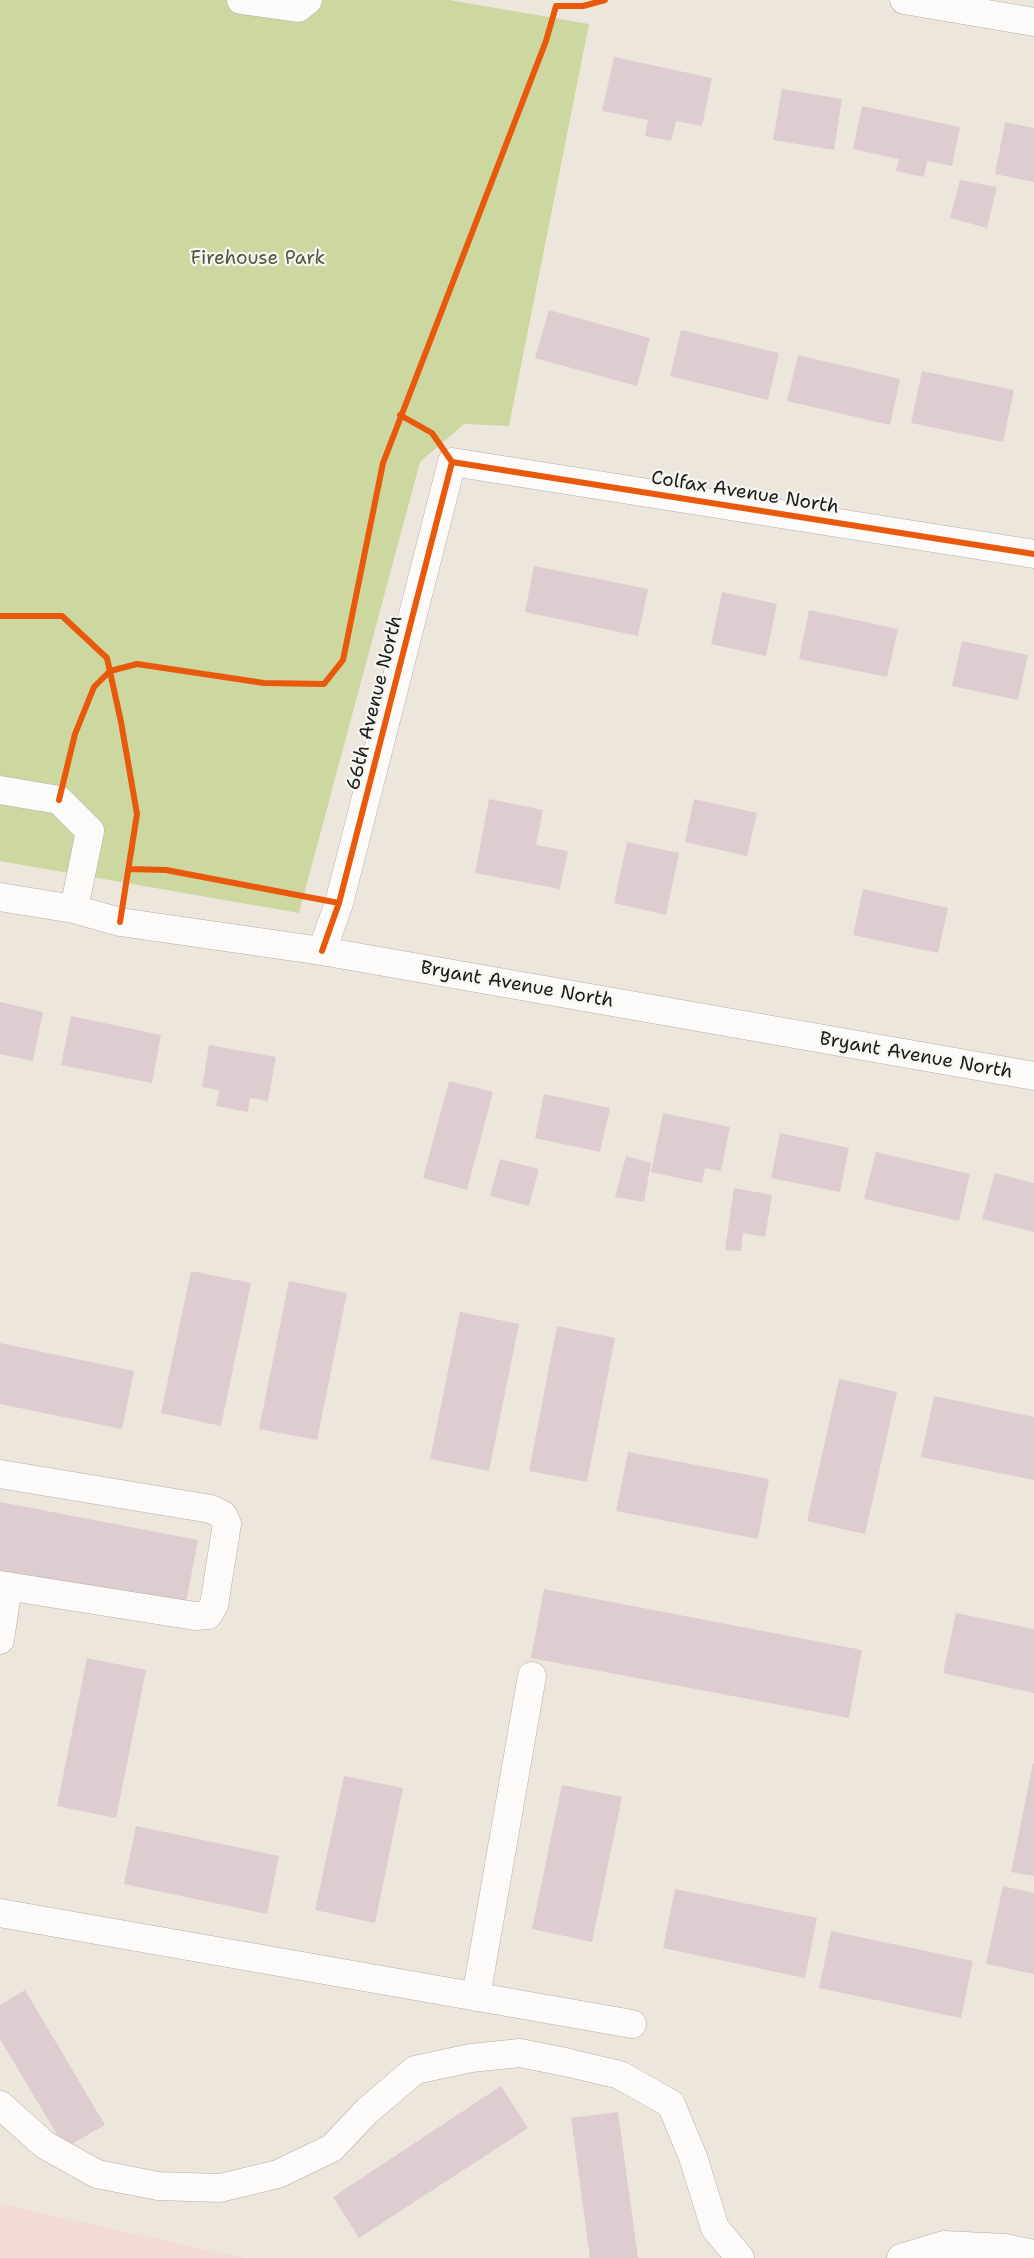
<!DOCTYPE html>
<style>
body{margin:0}
canvas{display:block;background:#ede6dc}
</style>
<canvas width="1034" height="2258"></canvas>
<script>
const c = document.querySelector('canvas').getContext('2d');
c.lineJoin = 'round';
function paint(path, color) {
  c.fillStyle = color;
  c.fill(path, 'evenodd');
}
function stroke(path, color, width, dash) {
  c.strokeStyle = color;
  c.lineWidth = width;
  c.lineCap = dash ? 'butt' : 'round';
  c.setLineDash(dash || []);
  c.stroke(path);
}
function drawText(font, color, halo, rows, align = 'center') {
  c.font = font + ' "Shantell Sans",sans-serif';
  c.lineWidth = 4.5;
  c.setLineDash([]);
  c.textBaseline = 'middle';
  c.strokeStyle = halo;
  c.fillStyle = color;
  for (const [text, x, y, turn = 0] of rows) {
    c.save();
    c.translate(x, y);
    c.rotate((+turn || 0) * Math.PI / 180);
    c.textAlign = isNaN(turn) ? turn : align;
    if (halo) c.strokeText(text, 0, 0);
    c.fillText(text, 0, 0);
    c.restore();
  }
}
paint(new Path2D(`
 M0,2204l243,54h-243z`), '#f2dad5');
paint(new Path2D(`
 M0,0h449l140,24 -80,402 -45,-2 -44,38 -121,451 -299,-52z`), '#cdd8a1');
paint(new Path2D(`
 M614,57l98,21 -10,48 -26,-5 -5,20 -26,-5 3,-16 -46,-9z
 M782,89l60,10 -8,51 -61,-10z
 M862,106l98,21 -8,39 -25,-5 -3,16 -28,-6 3,-12 -46,-10z
 M1005,122l29,6v54l-39,-8z
 M960,180l37,7 -10,41 -37,-10z
 M549,310l101,28 -13,48 -102,-28z
 M681,330l98,23 -11,47 -98,-24z
 M798,355l102,24 -10,46 -103,-24z
 M922,371l92,19 -11,52 -92,-19z
 M534,566l114,23 -10,47 -113,-24z
 M722,592l55,12 -11,52 -55,-12z
 M809,610l89,19 -11,48 -88,-18z
 M962,641l66,14 -10,45 -66,-14z
 M489,799l54,11 -7,35 32,6 -8,38 -85,-16z
 M694,799l63,14 -10,43 -62,-14z
 M627,842l52,11 -13,62 -52,-12z
 M863,889l85,19 -10,45 -85,-18z
 M0,1002l43,10 -10,49 -33,-7z
 M71,1016l90,19 -9,48 -91,-18z
 M209,1045l67,12 -8,44 -18,-3 -2,14 -32,-6 3,-16 -17,-3z
 M449,1081l44,11 -26,98 -44,-12z
 M544,1094l66,14 -10,44 -65,-14z
 M663,1113l67,14 -9,44 -16,-3 -3,15 -51,-11z
 M780,1133l69,15 -9,44 -69,-14z
 M876,1152l94,22 -11,47 -95,-22z
 M626,1156l25,7 -7,39 -29,-5z
 M500,1159l39,10 -10,37 -39,-10z
 M995,1173l39,10v49l-52,-13z
 M734,1188l38,7 -7,42 -22,-4 -2,18 -16,-1z
 M191,1271l60,12 -30,143 -60,-13z
 M289,1281l58,12 -30,147 -58,-11z
 M460,1312l59,12 -30,147 -59,-12z
 M557,1326l58,12 -28,144 -58,-11z
 M0,1343l134,28 -12,58 -122,-25z
 M839,1379l58,13 -32,142 -58,-13z
 M934,1396l100,21v63l-113,-23z
 M628,1452l141,27 -11,60 -142,-28z
 M0,1502l198,38 -13,68 -185,-36z
 M544,1589l318,61 -13,68 -318,-60z
 M956,1613l78,16v64l-91,-20z
 M87,1658l59,12 -30,148 -59,-12z
 M1033,1763h1v113l-23,-4z
 M344,1776l59,12 -28,135 -60,-13z
 M562,1785l60,12 -30,145 -60,-13z
 M136,1826l143,30 -12,58 -143,-30z
 M1003,1886l31,7v81l-48,-10z
 M675,1889l142,29 -12,60 -142,-30z
 M831,1931l142,30 -12,57 -142,-30z
 M25,1990l80,135 -40,23 -65,-109v-34z
 M501,2086l27,42 -169,110 -26,-41z
 M618,2112l20,146h-48l-19,-140z`), '#decdd0');
const minor = new Path2D(`
 M241,0l57,8 10,-8
 M904,0l130,22
 M0,790l59,10 31,31 -16,78
 M0,897l74,12 46,13 202,29 712,125
 M322,951l17,-48 113,-441 582,92
 M0,1474l211,35 12,6 4,9 -13,81 -6,10 -13,1 -195,-31
 M0,1640l8,-54
 M0,1913l632,111
 M476,1997l56,-321
 M0,2105l45,40 52,29 61,12 62,2 58,-14 54,-26 35,-37 48,-41 56,-12 49,-5 45,9 55,13 51,29 22,53 22,71 25,30
 M901,2258l43,-13 61,3 29,6`);
stroke(minor, '#b3aea8', 29);
stroke(minor, '#fcfbfa', 28);
stroke(new Path2D(`
 M400,415l32,18 20,29
 M452,462l582,92
 M0,616h62l45,42 14,64 16,92 -17,108
 M59,800l16,-66 19,-47 16,-16 27,-7 127,19 60,1 19,-24 40,-197 163,-422 10,-35h27l22,-6
 M129,869l37,1 173,33
 M322,951l17,-48 113,-441`), '#e8590c', 6);
drawText('19px', '#515a3a', '#f6f6f2', [
 ["Firehouse Park",258,259]
]);
drawText('19px', '#1c1c1c', '#f6f6f2', [
 ["Colfax Avenue North",745,493,9],
 ["66th Avenue North",375,703,-76],
 ["Bryant Avenue North",517,985,10],
 ["Bryant Avenue North",916,1056,10]
]);
</script>
